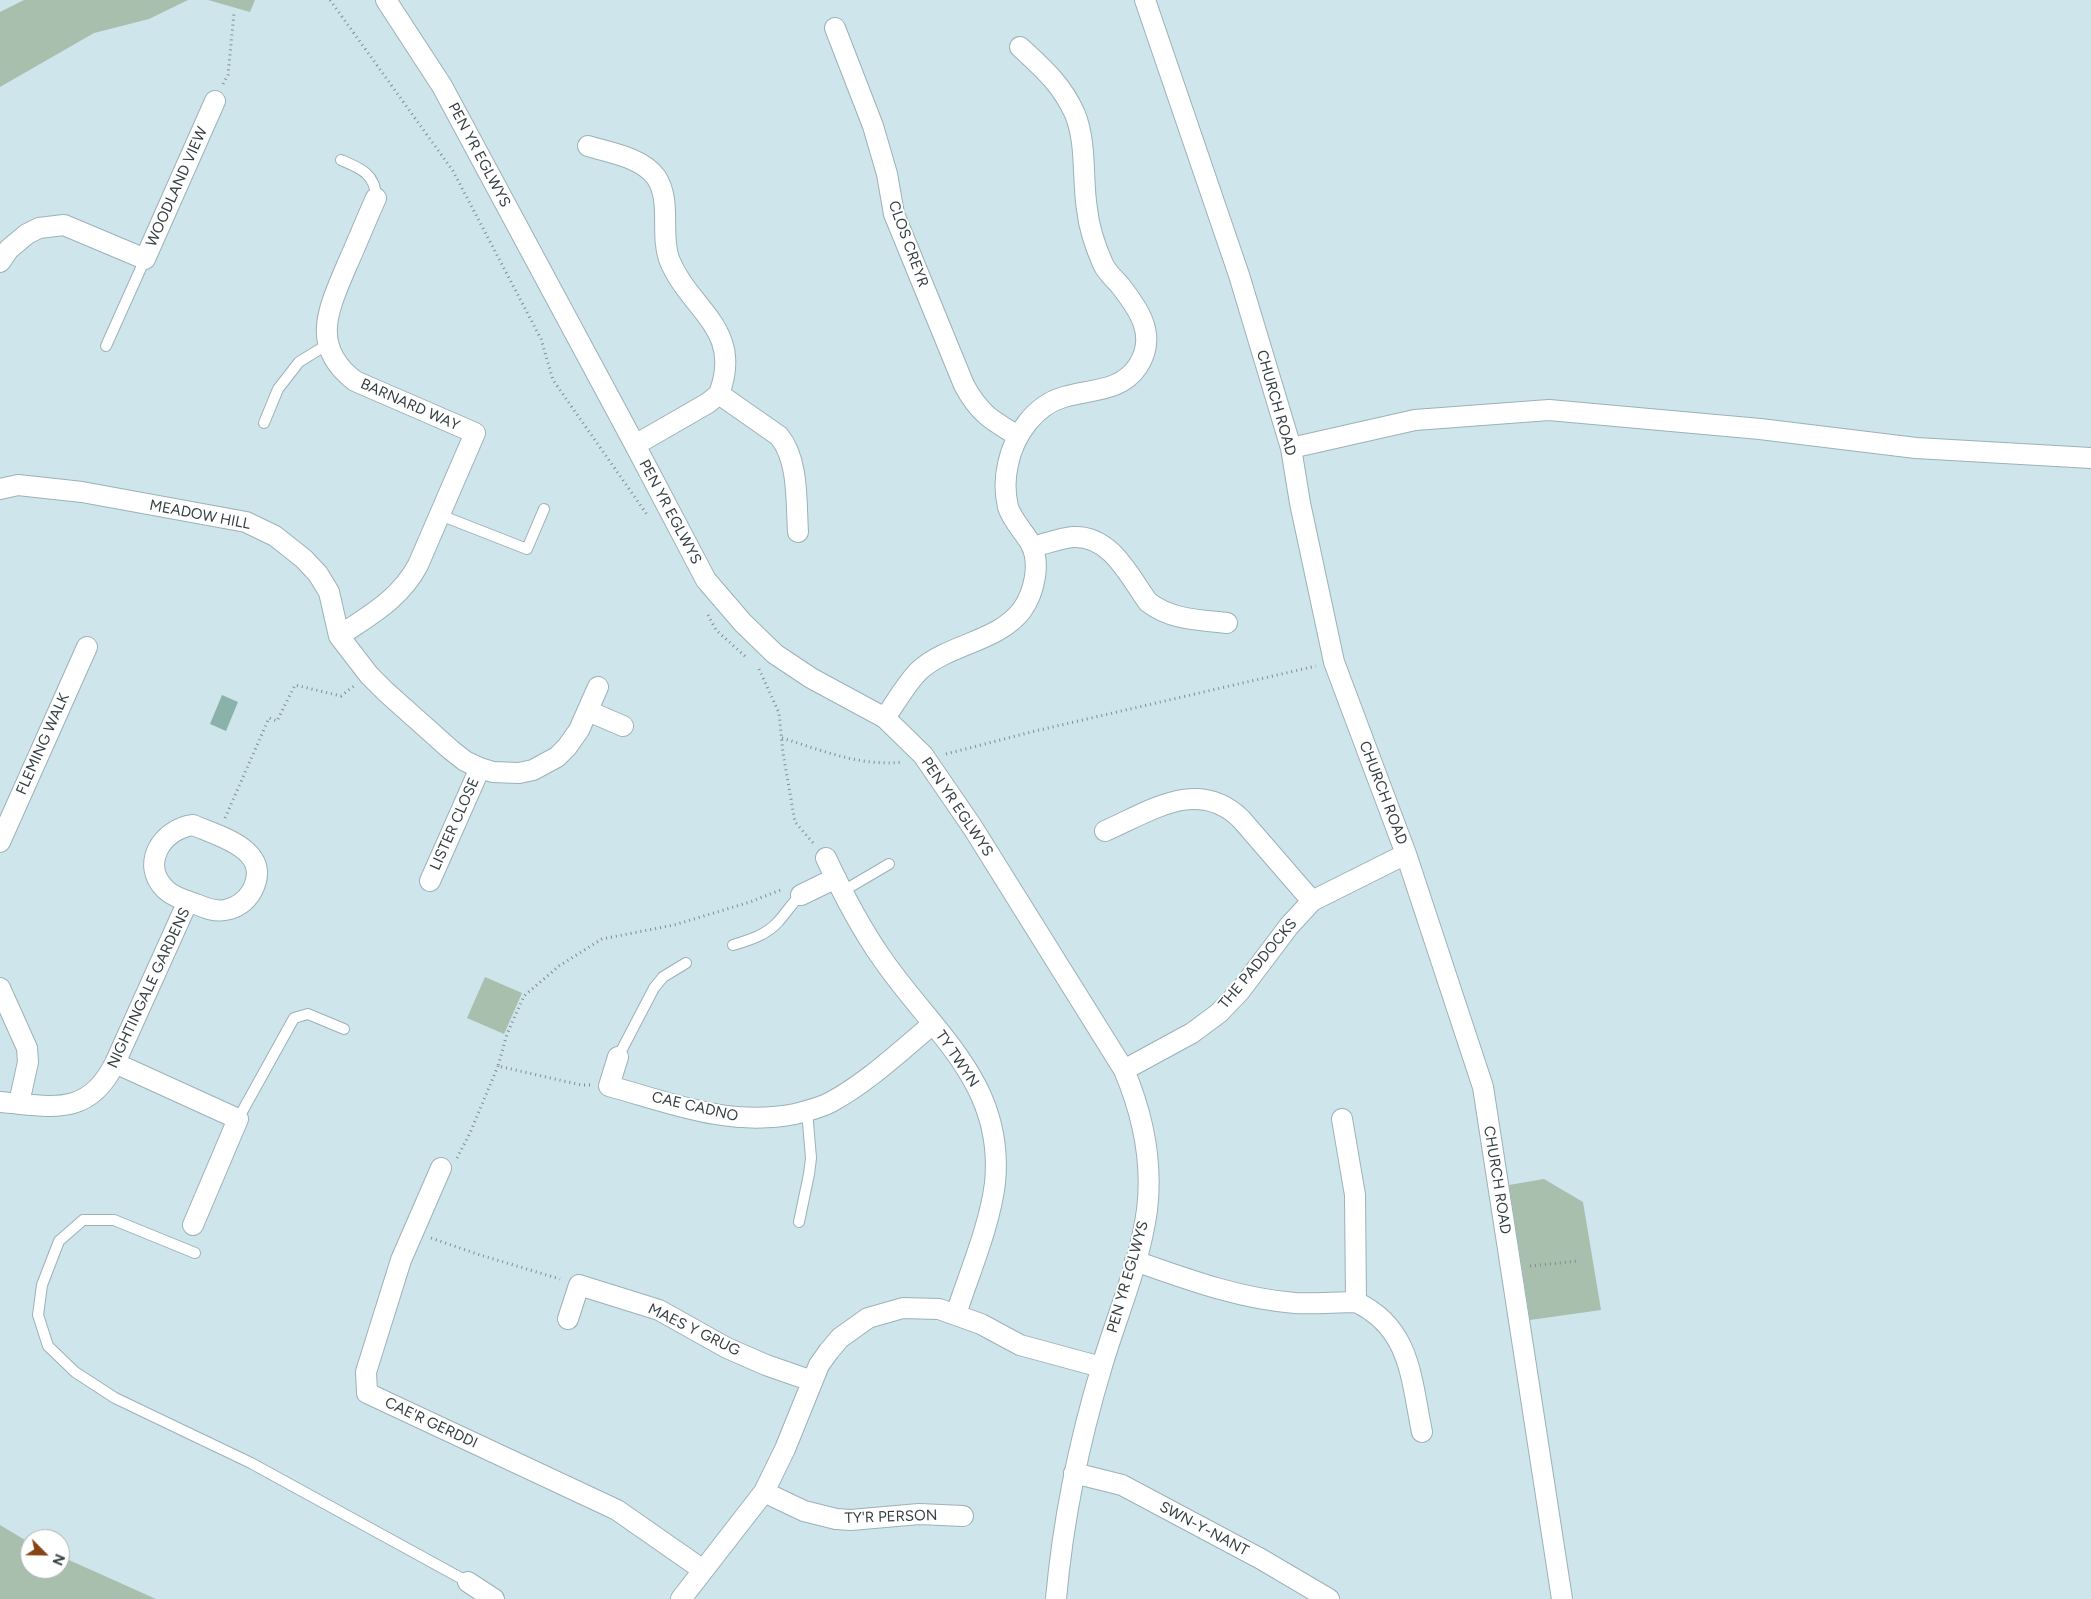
<!DOCTYPE html>
<style>
body{margin:0}
#map{position:relative;width:2091px;height:1599px;overflow:hidden;background:#cee5ec;font-family:Figtree,sans-serif}
canvas{display:block}
.north{position:absolute;left:20px;top:1529px;width:50px;height:50px;box-sizing:border-box;background:#fff;border:1px solid #aeb2b3;border-radius:50%;rotate:113deg;font-size:14px;font-weight:700;line-height:20px;text-align:center;color:#353e41}
.north::after{content:'';display:block;margin:auto;width:18px;height:22px;background:#874415;clip-path:polygon(50% 0,100% 100%,50% 72%,0 100%)}
</style>
<div id="map">
<canvas width="2091" height="1599"></canvas>
<div class="north">N</div>
</div>
<script>
const c = document.querySelector('canvas').getContext('2d');
c.lineJoin = 'round';
function paint(path, color) {
  c.fillStyle = color;
  c.fill(path, 'evenodd');
}
function stroke(path, color, width, dash) {
  c.strokeStyle = color;
  c.lineWidth = width;
  c.lineCap = dash ? 'butt' : 'round';
  c.setLineDash(dash || []);
  c.stroke(path);
}
function drawText(font, color, halo, rows, align = 'center') {
  c.font = font + ' Figtree,sans-serif';
  c.lineWidth = 4;
  c.setLineDash([]);
  c.textBaseline = 'middle';
  c.strokeStyle = halo;
  c.fillStyle = color;
  for (const [text, x, y, turn = 0] of rows) {
    c.save();
    c.translate(x, y);
    c.rotate((+turn || 0) * Math.PI / 180);
    c.textAlign = isNaN(turn) ? turn : align;
    if (halo) c.strokeText(text, 0, 0);
    c.fillText(text, 0, 0);
    c.restore();
  }
}
paint(new Path2D(`
 M24,0h164l-39,19 -55,14 -94,54v-75z
 M208,0h47l-5,12z
 M485,977l37,16 -18,41 -37,-16z
 M1544,1179l39,23 18,108 -71,10 -21,-135z
 M0,1525l30,18v26h30v-13l96,43h-156z`), '#a7bfac');
paint(new Path2D(`
 M222,695l16,7 -12,29 -16,-7z`), '#8bb1ab');
const service = new Path2D(`
 M341,160c19,8 35,14 35,38
 M106,346l39,-87
 M264,423l14,-34 21,-27 29,-18
 M440,515l87,34 17,-40
 M843,891l46,-27
 M733,945c17,-5 33,-10 45,-23 8,-9 14,-19 23,-27
 M618,1057l36,-69 9,-11 23,-14
 M238,1119l56,-101 14,-4 36,15
 M799,1222l10,-48 2,-16 -4,-47
 M195,1253l-81,-33h-31l-24,21 -17,44 -4,30 10,31 27,26 40,26 136,65 217,119`);
const minor = new Path2D(`
 M386,0l56,86 193,359 71,135 37,43 32,31 36,24 74,40 38,37 50,73 151,242c19,45 29,91 23,140 -7,53 -30,105 -45,156 -23,76 -39,154 -46,233
 M1145,0l94,275 52,173 9,55 34,159 72,192 77,233 79,512
 M835,28l38,98 14,48 7,40 70,171c15,28 27,35 54,51
 M588,146c22,7 53,11 68,31 16,24 4,56 13,82 20,51 75,69 50,135
 M0,262l9,-13 18,-15 12,-6 25,-3 81,34 70,-158
 M635,445l73,-42 11,-9 60,42c20,24 17,66 19,96
 M1291,448l124,-28 134,-10 211,19 156,19 175,10
 M0,489l18,-4 64,7 164,30 29,14 29,23 14,15 11,18 10,44 30,39 17,17 65,58 14,11 15,7 13,4 26,1 14,-3 24,-13 10,-10 12,-17 19,-43
 M1032,547c13,-3 28,-9 41,-10 38,-2 56,39 75,65 23,18 52,18 79,21
 M339,636c31,-21 61,-37 79,-71l57,-132 -120,-52c-46,-35 -26,-73 -8,-116 10,-22 19,-45 29,-67
 M588,711l35,15
 M885,718c9,-13 24,-39 36,-49 29,-25 78,-28 101,-59 12,-17 19,-46 9,-66 -7,-12 -19,-24 -23,-37 -3,-13 -3,-30 0,-43 6,-29 27,-59 56,-67 27,-8 57,-5 74,-31 20,-31 0,-58 -19,-82 -6,-6 -13,-13 -16,-20 -8,-18 -14,-36 -16,-55 -5,-30 0,-65 -12,-95 -13,-29 -31,-45 -55,-67
 M193,825c28,12 80,25 59,66 -6,10 -15,17 -27,19 -10,2 -20,-2 -29,-6 -10,-3 -24,-8 -31,-15 -25,-25 -3,-60 28,-64z
 M1105,831c46,-20 93,-54 136,-12l71,82 -23,25 -49,65 -21,22 -27,20 -68,37
 M0,842l87,-195
 M826,858c16,34 34,69 55,99 51,75 124,125 114,226 -5,42 -26,91 -39,131
 M430,881l50,-113
 M801,895l35,-17
 M1312,901l94,-47
 M0,988l27,60 1,14 -9,41
 M618,1057l-9,29c62,17 120,41 186,28 12,-3 25,-6 36,-12 37,-20 69,-51 102,-78
 M115,1063l123,56 -45,106
 M0,1102c51,4 88,16 115,-39l73,-162
 M1342,1119l13,76 1,107c55,26 55,77 66,130
 M441,1168l-40,92 -35,112 1,21 250,117 86,60
 M1135,1261c51,18 105,38 160,42 20,1 41,-1 61,-1
 M568,1319l11,-34 80,25 68,38 39,17 46,16
 M1074,1473l48,12 139,74 68,40
 M764,1492l40,19 32,8 15,1 68,-6 44,2
 M468,1582l26,17
 M681,1599l83,-107 21,-43 34,-84 10,-14 11,-13 28,-20 35,-10 36,1 42,15 39,21 81,22`);
stroke(service, '#9cb1b8', 12);
stroke(minor, '#9cb1b8', 22);
stroke(new Path2D(`
 M330,0l123,171 88,168 12,41 95,136
 M223,84l5,-9 6,-62
 M708,615l8,15 31,28
 M759,669l20,44 4,40 12,69 19,22
 M782,738c39,12 79,29 121,24
 M946,754l89,-23 281,-65
 M225,818l44,-100 8,3 18,-36 46,11 13,-10
 M590,1085h-9l-83,-19 9,-32 17,-38 35,-30 43,-27 72,-14 76,-23 33,-13
 M457,1158l13,-25 28,-67
 M431,1238l49,17 80,24
 M1530,1266l49,-5`), '#7f8e93', 3, [1, 4]);
stroke(service, '#fff', 10);
stroke(minor, '#fff', 20);
drawText('15px', '#353e41', '#fff', [
 ["PEN YR EGLWYS",479,155,62],
 ["WOODLAND VIEW",177,187,-66],
 ["CLOS CREYR",908,244,70],
 ["CHURCH ROAD",1276,403,74],
 ["BARNARD WAY",410,405,24],
 ["PEN YR EGLWYS",670,512,62],
 ["MEADOW HILL",200,515,11],
 ["FLEMING WALK",43,744,-66],
 ["CHURCH ROAD",1383,793,69],
 ["PEN YR EGLWYS",957,807,56],
 ["LISTER CLOSE",455,824,-66],
 ["THE PADDOCKS",1258,964,-50],
 ["NIGHTINGALE GARDENS",149,988,-65],
 ["TY TWYN",957,1059,56],
 ["CAE CADNO",695,1107,13],
 ["CHURCH ROAD",1497,1180,81],
 ["PEN YR EGLWYS",1128,1277,-74],
 ["MAES Y GRUG",694,1330,26],
 ["CAE'R GERDDI",431,1423,25],
 ["TY'R PERSON",891,1517,-2],
 ["SWN-Y-NANT",1204,1529,28]
]);
</script>
